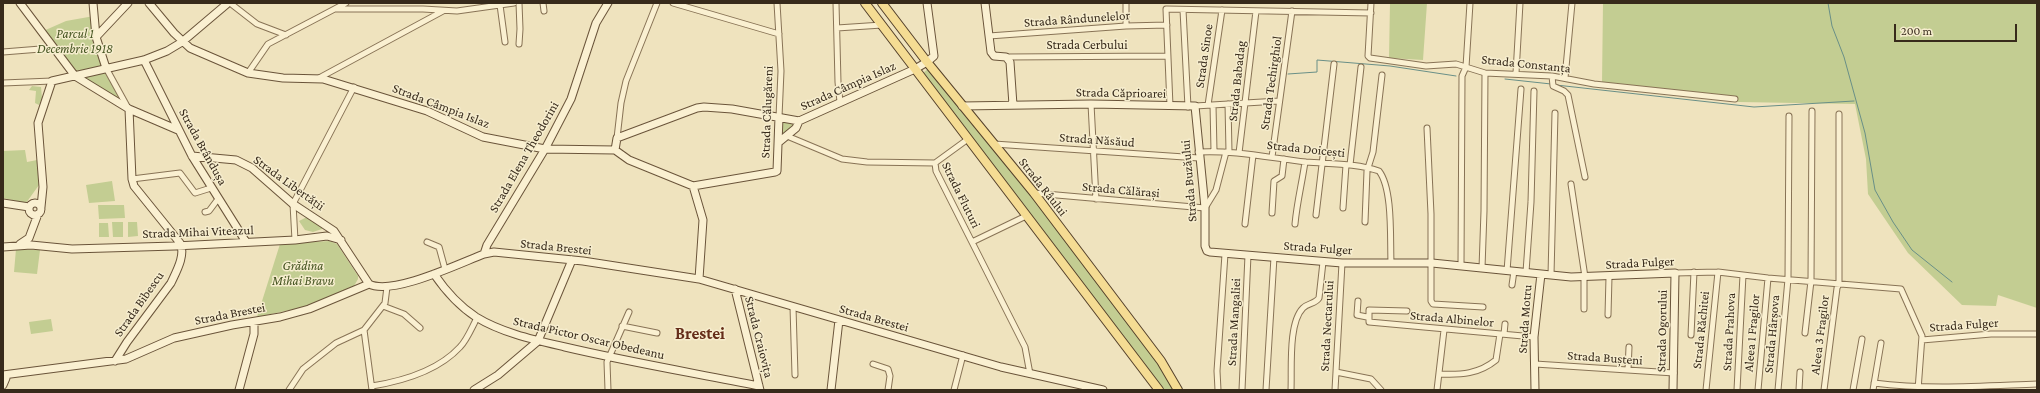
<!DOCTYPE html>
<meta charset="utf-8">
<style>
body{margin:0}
#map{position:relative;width:2040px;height:393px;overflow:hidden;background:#efe3be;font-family:"Crimson Pro",serif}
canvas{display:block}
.frame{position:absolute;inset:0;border:4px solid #372a1b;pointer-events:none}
.scale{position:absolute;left:1894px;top:24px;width:123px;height:18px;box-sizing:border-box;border:2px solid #372a1b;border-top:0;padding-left:5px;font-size:12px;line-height:14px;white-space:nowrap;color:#372a1b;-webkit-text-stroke:3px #f6edce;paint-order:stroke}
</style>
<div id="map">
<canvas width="2040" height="393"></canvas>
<div class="frame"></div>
<div class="scale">200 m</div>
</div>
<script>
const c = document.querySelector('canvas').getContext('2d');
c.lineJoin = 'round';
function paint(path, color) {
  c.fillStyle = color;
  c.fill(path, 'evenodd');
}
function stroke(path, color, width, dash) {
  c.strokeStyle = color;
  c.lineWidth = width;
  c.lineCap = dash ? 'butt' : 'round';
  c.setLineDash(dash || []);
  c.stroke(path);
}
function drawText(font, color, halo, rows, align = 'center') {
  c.font = font + ' "Crimson Pro",serif';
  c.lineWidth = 3;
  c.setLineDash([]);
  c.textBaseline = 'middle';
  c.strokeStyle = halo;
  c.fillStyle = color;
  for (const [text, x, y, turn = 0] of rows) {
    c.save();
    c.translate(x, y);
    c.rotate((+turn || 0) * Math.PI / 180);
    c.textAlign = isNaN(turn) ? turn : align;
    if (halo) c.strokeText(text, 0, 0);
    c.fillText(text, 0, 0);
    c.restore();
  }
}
paint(new Path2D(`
 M1390,3h37l-4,57 -34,-2z
 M1603,3h434v305l-39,-13 -2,11 -34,-1 -54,-52 -40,-59 -2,-35 -11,-55 -116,-2 -137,-19z
 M94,16l3,28 29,59 -51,-27 -34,-44 25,-11z
 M929,68l109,135 125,166 11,21h-10l-27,-34 -214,-283z
 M32,86l9,1 1,11 -3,7 -4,-2 1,-12 -7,-1z
 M781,121l14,4 -14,11z
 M25,150l2,12 10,-2 2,25 -13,18 -23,-5v-47z
 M112,181l3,20 -26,2 -3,-18z
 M98,205h26l1,13 -26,1z
 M307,217l15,9v3l-9,3 -8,-2 -6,-9z
 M112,222h11v15h-10z
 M128,222h9l1,14 -10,1z
 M99,223h9l1,14h-10z
 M329,241l8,3 21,32v3l-4,7 -50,21 -47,10 23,-73z
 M16,249l24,1 -3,24 -23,-2z
 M51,319l2,12 -22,3 -2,-12z`), '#c3cd92');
stroke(new Path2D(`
 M1828,3l4,23 12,31 21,76 10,57 18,32 19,28 40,32
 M1288,74l29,-2v-12l73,6 66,10
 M1505,79l46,5
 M1556,85l198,22 100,-6`), '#698f87', 1);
const street = new Path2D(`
 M230,3l27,21 29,11
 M519,3l1,26 -1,15
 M543,3l1,8
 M673,3l106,31
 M777,3l4,68 -2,46
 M836,3l2,79 2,20
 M1126,3v23
 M1371,3l-3,53 2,2 56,8 30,-2 29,9 67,3 42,8 141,15
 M500,5l5,37
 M335,9h88l34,2 57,-8
 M1183,10l5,97
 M837,28l45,-3
 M989,36l137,-10 41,-1
 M3,52l50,-4
 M1006,57l162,-1
 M106,68l22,40
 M248,73l20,-29 78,-41
 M1516,73l4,-70
 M1552,76l1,10 11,5 4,4 17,82
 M319,78l124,-67
 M1565,78l7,-75
 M3,83l49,-2
 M1091,104l5,95
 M1228,104l1,48
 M1208,105l14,-95
 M1213,105l1,46
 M1170,106l-4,-97 205,4
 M1195,106l84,-5
 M1427,128l4,86v87l2,3 50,3
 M787,136l55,23 25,3 68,1
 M617,138l4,-35 5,-22 31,-78
 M994,144l205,14
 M1198,152c37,-2 72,6 108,10 24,2 50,1 73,9 14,18 11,68 12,91
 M1239,153l17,-142
 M1272,157l20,-146
 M935,163l1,8 89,176 5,27
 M935,163l33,-24
 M1350,165l11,-98
 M132,179l48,-6 15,20 16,-5
 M1571,184l14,93
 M1034,193l171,15 11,-18 10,-38
 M1343,208l3,-43
 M205,212l4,-1 9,-12
 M1272,213l2,-32 8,-5 2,-17
 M1316,215l18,-151
 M1365,222l2,-51 6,-19 9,-77
 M1245,224l8,-69
 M1295,224c2,-22 7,-41 10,-62
 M295,240l-2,-36 61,-117
 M427,242l12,5 6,22
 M972,242l54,-26
 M1461,265l1,-189 4,-9 4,-64
 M1482,268l2,-57 1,-138
 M1507,271l14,-182
 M1526,272l5,-70 3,-111
 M1675,273l43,-1 50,6 133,11 21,47 -4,54
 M1551,275l4,-162
 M1584,277v32
 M1512,285l2,-14
 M1358,301l-1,14 10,2
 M383,306l21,8 16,14
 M793,307l2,68
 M1407,311l-38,-1v12l165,15
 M1608,315l1,-38
 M622,326l35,7
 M1805,333l6,-52 1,-170
 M1504,334l1,-10
 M1691,335l3,-63
 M1922,340l69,-6h46
 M873,364l15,5 2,7 -2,14
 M1535,364l139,9
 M1628,370l1,-23
 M1336,372l35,7 10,11
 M1440,374c21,1 39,0 56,-14l4,-26
 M1874,383c54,7 108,3 163,1
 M372,386c31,-5 66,-15 88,-39 7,-7 12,-20 17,-29
 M289,390l14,-21 33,-26 28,-13
 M372,390l-8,-60 21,-27 2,-16
 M608,390l-1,-28 22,-50
 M954,390l9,-35
 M1218,390l-1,-19 8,-117
 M1242,390l6,-135
 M1266,390l8,-133
 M1291,390c1,-21 -3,-67 12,-82 5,-5 12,-4 16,-10l4,-36
 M1335,390l7,-127
 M1437,390l7,-60
 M1706,390l12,-118
 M1737,390l6,-115
 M1758,390l10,-112
 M1778,390l10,-111 1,-163
 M1799,390l1,-18
 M1824,390l13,-102 2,-4v-170
 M1853,390l9,-51
 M1873,390l8,-47`);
const secondary = new Path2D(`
 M20,3l55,73 54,33 49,21
 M93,3l3,34 10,31
 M149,3l25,30 16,15 58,25 35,5 40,1 104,32 56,26 62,12 70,1 2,-12 80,-30 7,-1 28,2 67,12 116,-52 12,-7 7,-6 -7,-53
 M985,3l6,49 3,4 12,1 4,5 3,43
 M96,37l32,-34
 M144,60l48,96 54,86
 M962,106l129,-2 104,2 10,102v38l2,5 3,1 132,11h90l139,14 104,-4 -2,117
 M779,142l17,-14 3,-7
 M615,150l14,10 64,26 82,-14 2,-1 2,-54
 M192,156l44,4 16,8 41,36 41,27 35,53
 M693,186l10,34 -4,59
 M29 209a6 6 0 1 1 12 0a6 6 0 1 1-12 0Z
 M3,203l26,4
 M41,207l2,-20 -5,-64 14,-42 92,-21 23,-9 15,-9 46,-39
 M20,244l9,-6 9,-24
 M3,247l28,-2 41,4 103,-3 120,-6 32,-4 14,4
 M484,254l3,-9 58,-96 26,-50 25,-76 12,-20
 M434,274c11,16 25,32 42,43 26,16 59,23 89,30 64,15 129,26 194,39
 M735,289l25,101
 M115,361l12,-19 44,-59c5,-11 15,-28 9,-40l-46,-57 -2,-7 -3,-70
 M3,375l123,-16 48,-21 58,-13 48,-8 29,-8 60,-25c23,12 91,-21 115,-30l10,-2 89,9 116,18 302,88 102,23
 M3,385l3,-7
 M239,390l15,-56v-12
 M474,390l24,-15 40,-34 34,-81
 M831,390l8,-70
 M1535,390l-1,-53 7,-63`);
const primary = new Path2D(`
 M865,3l294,387
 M882,3l45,59 107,131 127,168 17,29`);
stroke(street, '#887356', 7);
stroke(secondary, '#6a543a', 9);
stroke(primary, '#55412b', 10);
stroke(street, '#faf0d1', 5);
stroke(secondary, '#faf0d1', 7);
stroke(primary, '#f5dc93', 8);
drawText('13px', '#372a1b', '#f6edce', [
 ["Strada Rândunelelor",1077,19,-4],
 ["Strada Cerbului",1087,45],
 ["Strada Sinoe",1204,56,-82],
 ["Strada Constanța",1526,64,6],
 ["Strada Babadag",1237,81,-84],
 ["Strada Techirghiol",1271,83,-82],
 ["Strada Câmpia Islaz",848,86,-24],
 ["Strada Căprioarei",1121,93,1],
 ["Strada Câmpia Islaz",441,106,21],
 ["Strada Călugăreni",767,112,-88],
 ["Strada Năsăud",1097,140,4],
 ["Strada Brândușa",203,147,61],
 ["Strada Doicești",1306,149,6],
 ["Strada Elena Theodorini",524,157,-60],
 ["Strada Buzăului",1189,181,-95],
 ["Strada Libertății",289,183,36],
 ["Strada Râului",1043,187,52],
 ["Strada Călărași",1121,190,5],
 ["Strada Fluturi",961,195,64],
 ["Strada Mihai Viteazul",198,232,-2],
 ["Strada Brestei",556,247,6],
 ["Strada Fulger",1318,248,4],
 ["Strada Fulger",1640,263,-3],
 ["Strada Bibescu",139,304,-55],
 ["Strada Brestei",230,314,-11],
 ["Strada Brestei",874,318,16],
 ["Strada Albinelor",1452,319,5],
 ["Strada Motru",1525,319,-86],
 ["Strada Mangaliei",1234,322,-87],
 ["Strada Fulger",1964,325,-4],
 ["Strada Nectarului",1327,326,-87],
 ["Strada Răchitei",1701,330,-84],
 ["Strada Ogorului",1662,331,-89],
 ["Strada Prahova",1729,332,-87],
 ["Aleea 1 Fragilor",1752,333,-85],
 ["Strada Hârșova",1772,334,-85],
 ["Aleea 3 Fragilor",1820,335,-83],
 ["Strada Craiovița",759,337,76],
 ["Strada Pictor Oscar Obedeanu",589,338,13],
 ["Strada Bușteni",1605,358,4]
]);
drawText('italic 13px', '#455421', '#f6edce', [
 ["Parcul 1",75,34],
 ["Decembrie 1918",75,49],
 ["Grădina",303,266],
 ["Mihai Bravu",303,281]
]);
drawText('bold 17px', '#652d19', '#f6edce', [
 ["Brestei",700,334]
]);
</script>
